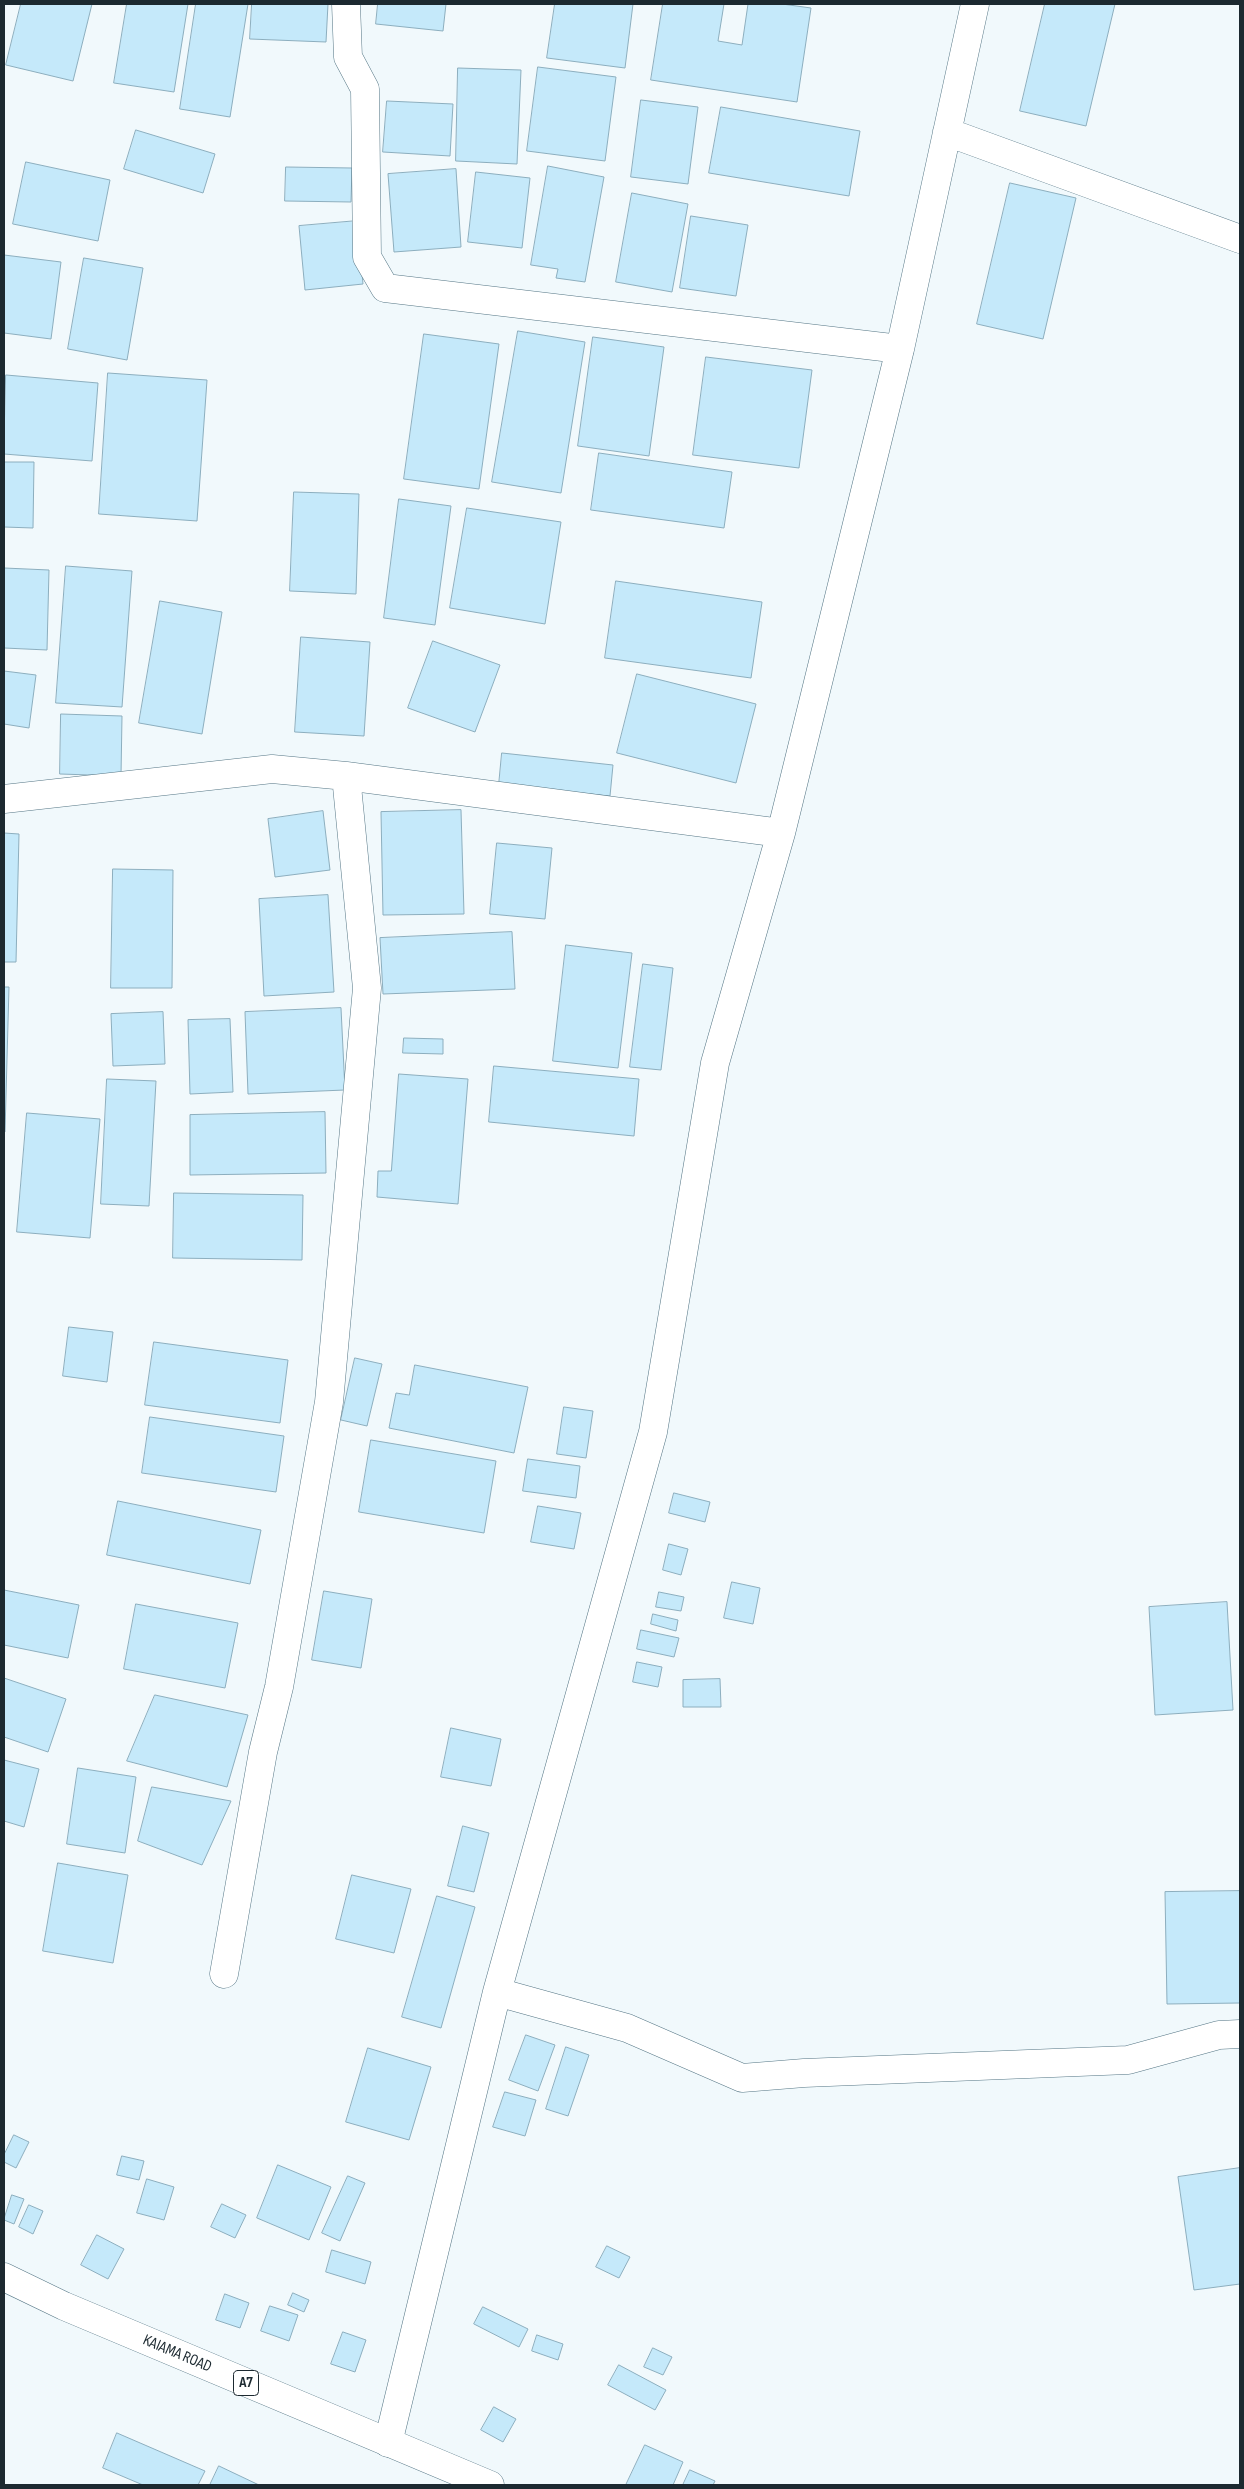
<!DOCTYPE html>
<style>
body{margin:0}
#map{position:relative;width:1244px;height:2489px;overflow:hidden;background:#f1f9fc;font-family:"Sofia Sans Condensed",sans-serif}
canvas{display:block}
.frame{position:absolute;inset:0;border:5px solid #1c2930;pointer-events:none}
</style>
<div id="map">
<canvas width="1244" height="2489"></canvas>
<div class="frame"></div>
</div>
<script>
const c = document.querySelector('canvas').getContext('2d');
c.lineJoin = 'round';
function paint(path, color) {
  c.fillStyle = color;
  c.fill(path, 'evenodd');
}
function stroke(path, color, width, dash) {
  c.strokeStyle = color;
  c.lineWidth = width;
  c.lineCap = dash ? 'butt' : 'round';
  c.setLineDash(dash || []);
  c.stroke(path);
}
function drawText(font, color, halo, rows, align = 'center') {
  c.font = font + ' "Sofia Sans Condensed",sans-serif';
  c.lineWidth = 5;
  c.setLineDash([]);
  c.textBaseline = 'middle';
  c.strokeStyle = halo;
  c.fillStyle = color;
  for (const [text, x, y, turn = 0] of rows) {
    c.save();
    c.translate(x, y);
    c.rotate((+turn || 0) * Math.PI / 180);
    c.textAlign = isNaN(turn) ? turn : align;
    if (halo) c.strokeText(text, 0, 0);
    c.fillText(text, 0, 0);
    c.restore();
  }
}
const building = new Path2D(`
 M21,4h71l-19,77 -67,-16z
 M127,4h61l-14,88 -60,-9z
 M196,4h52l-18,113 -50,-8z
 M252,4h76l-2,38 -76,-3z
 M378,4h68l-3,27 -67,-7z
 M555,4h78l-8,64 -78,-10z
 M663,4h61l-6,37 24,4 6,-41h34l29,4 -14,94 -146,-22z
 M1045,4h70l-29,122 -66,-15z
 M538,67l78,10 -11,84 -78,-10z
 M458,68l63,2 -4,94 -61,-3z
 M641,100l57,7 -10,77 -57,-7z
 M387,101l66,3 -3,52 -67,-4z
 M721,107l139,24 -11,65 -140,-23z
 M136,130l79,24 -12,39 -79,-24z
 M26,162l84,18 -12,61 -85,-17z
 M548,166l56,11 -19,105 -29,-4 2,-9 -27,-4z
 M286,167l66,1 -1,34 -66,-1z
 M456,169l5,78 -67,5 -6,-78z
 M476,172l54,6 -8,70 -54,-6z
 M1010,183l66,15 -33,141 -66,-15z
 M632,193l56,11 -16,88 -56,-10z
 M691,216l57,9 -12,71 -56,-8z
 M357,221l6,63 -58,6 -6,-64z
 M4,255l57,7 -10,77 -47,-6z
 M84,258l59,10 -16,92 -59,-11z
 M518,331l67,11 -24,151 -69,-11z
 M424,334l75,10 -20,145 -75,-10z
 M593,337l71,10 -15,109 -71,-10z
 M706,357l106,13 -13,98 -106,-13z
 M108,373l99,7 -10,141 -98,-7z
 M6,375l92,8 -6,78 -88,-7z
 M599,453l133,19 -8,56 -133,-18z
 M4,462h30l-1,66 -29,-1z
 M294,492l65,2 -3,100 -66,-3z
 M399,499l52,7 -16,119 -51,-7z
 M467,508l94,14 -16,102 -95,-16z
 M66,566l66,5 -10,136 -66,-4z
 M4,568l45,2 -2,80 -43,-2z
 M616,581l146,21 -11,76 -146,-20z
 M160,601l62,11 -20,122 -63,-11z
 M301,637l69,5 -6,94 -69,-4z
 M433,641l67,24 -25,67 -67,-24z
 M4,671l32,4 -7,53 -25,-4z
 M637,674l119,30 -20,79 -119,-30z
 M61,714l61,2 -1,60 -61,-2z
 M502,753l111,12 -3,31 -111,-11z
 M461,810l3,104 -81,1 -2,-103z
 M323,811l7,59 -55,7 -7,-58z
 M4,833l15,1 -3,128h-12z
 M497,843l55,5 -7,71 -55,-5z
 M113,869l60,1 -1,118h-61z
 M328,895l6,97 -70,4 -5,-97z
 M512,932l3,57 -132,5 -3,-56z
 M566,945l66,8 -14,115 -65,-7z
 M643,964l30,4 -12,102 -31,-3z
 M4,987h5l-4,145h-1z
 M341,1008l4,82 -97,4 -3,-82z
 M163,1012l2,52 -52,2 -2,-52z
 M230,1019l3,73 -43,2 -2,-74z
 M404,1038l39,1v15l-40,-1z
 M494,1066l145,13 -5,57 -145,-14z
 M399,1074l69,5 -10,125 -81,-7 1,-26h13z
 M107,1079l49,2 -7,125 -48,-2z
 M325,1112l1,61 -136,2v-60z
 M27,1113l73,6 -10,119 -73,-6z
 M174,1193l129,2 -1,65 -129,-2z
 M69,1327l44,5 -6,50 -44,-6z
 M154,1342l134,18 -8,63 -135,-18z
 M355,1358l27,6 -15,62 -26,-6z
 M415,1365l113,22 -14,66 -125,-25 7,-35 13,2z
 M564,1407l29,4 -7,47 -29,-4z
 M150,1417l134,19 -8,56 -134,-19z
 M371,1440l125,21 -12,72 -125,-21z
 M528,1459l52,7 -4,32 -53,-7z
 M674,1493l36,9 -5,20 -36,-9z
 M118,1501l143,29 -11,54 -143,-29z
 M538,1506l43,7 -7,36 -43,-7z
 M669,1544l19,5 -7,26 -18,-5z
 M732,1582l28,6 -7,36 -29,-6z
 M4,1590l75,15 -11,53 -64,-13z
 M324,1591l48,8 -11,69 -49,-8z
 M659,1592l25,5 -3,14 -25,-4z
 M1227,1602l6,108 -78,5 -6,-108z
 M136,1604l102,19 -13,65 -101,-19z
 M653,1614l25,6 -2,11 -25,-7z
 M641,1630l38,8 -5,19 -37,-8z
 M637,1662l25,5 -4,20 -25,-5z
 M4,1678l62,21 -18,53 -44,-15z
 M720,1679l1,28h-38v-27z
 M155,1695l93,20 -21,72 -100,-26z
 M451,1728l50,11 -10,47 -50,-9z
 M4,1760l35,9 -15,58 -20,-6z
 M78,1768l58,9 -11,76 -58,-9z
 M152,1787l79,14 -29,64 -64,-24z
 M463,1826l26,7 -15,59 -26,-6z
 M58,1863l70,12 -15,88 -70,-12z
 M352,1875l59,14 -17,64 -58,-14z
 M1240,1891v112l-73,1 -2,-112z
 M437,1896l38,11 -34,121 -39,-11z
 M526,2035l29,10 -17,46 -29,-11z
 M566,2047l23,8 -21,61 -22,-7z
 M368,2048l63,19 -22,73 -63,-18z
 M505,2092l31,8 -11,36 -32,-9z
 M14,2135l15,7 -13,26 -12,-6v-7z
 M122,2156l22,5 -5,19 -22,-5z
 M278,2165l53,22 -22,53 -52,-22z
 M1240,2168v116l-46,6 -16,-113z
 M348,2176l17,7 -25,58 -18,-8z
 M147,2179l27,8 -10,33 -27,-7z
 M12,2195l12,4 -10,25 -10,-4z
 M222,2204l24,11 -11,23 -24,-11z
 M29,2205l14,6 -10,23 -14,-7z
 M97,2235l27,14 -16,30 -27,-14z
 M607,2246l23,11 -11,21 -23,-11z
 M332,2250l39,12 -6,22 -39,-12z
 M293,2293l16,7 -5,12 -16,-7z
 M225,2294l24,9 -9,25 -24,-8z
 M270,2306l28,9 -9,26 -28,-10z
 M483,2307l45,22 -9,18 -45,-23z
 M343,2332l23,8 -11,32 -24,-8z
 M537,2335l26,9 -5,16 -26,-9z
 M653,2348l19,9 -9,18 -19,-8z
 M619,2365l47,25 -11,20 -47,-25z
 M494,2407l22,12 -13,23 -22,-12z
 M117,2433l88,38 -7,14h-55l-40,-17z
 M645,2445l38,17 -10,23h-47z
 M219,2466l40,19h-49z
 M690,2470l25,11 -2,4h-30z`);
paint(building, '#c5e9fa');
stroke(building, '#8caebe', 1);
const minor = new Path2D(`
 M346,4l2,53 17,32 2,168 18,31 515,61
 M947,132l293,107
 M4,799l268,-30 74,7 435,57
 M224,1974l39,-222 16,-65 50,-285 38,-414 -21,-212
 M497,1992l130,36 115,50 62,-5 324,-13 91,-25 21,-1
 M388,2443l109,-451 156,-560 62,-369 66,-230 119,-484 75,-345`);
const highway = new Path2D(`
 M4,2277l60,29 426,179`);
stroke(minor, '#557685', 29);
stroke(highway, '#557685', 29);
stroke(minor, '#fff', 28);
stroke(highway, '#fff', 28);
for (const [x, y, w] of [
 [246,2383,25]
]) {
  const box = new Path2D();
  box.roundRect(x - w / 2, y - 12.5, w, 25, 4);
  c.fillStyle = '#fff';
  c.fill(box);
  stroke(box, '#1c2930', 1);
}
drawText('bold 15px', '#1c2930', null, [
 ["A7",246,2383]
]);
drawText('16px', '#1c2930', '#fff', [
 ["KAIAMA ROAD",177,2354,23]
]);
</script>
